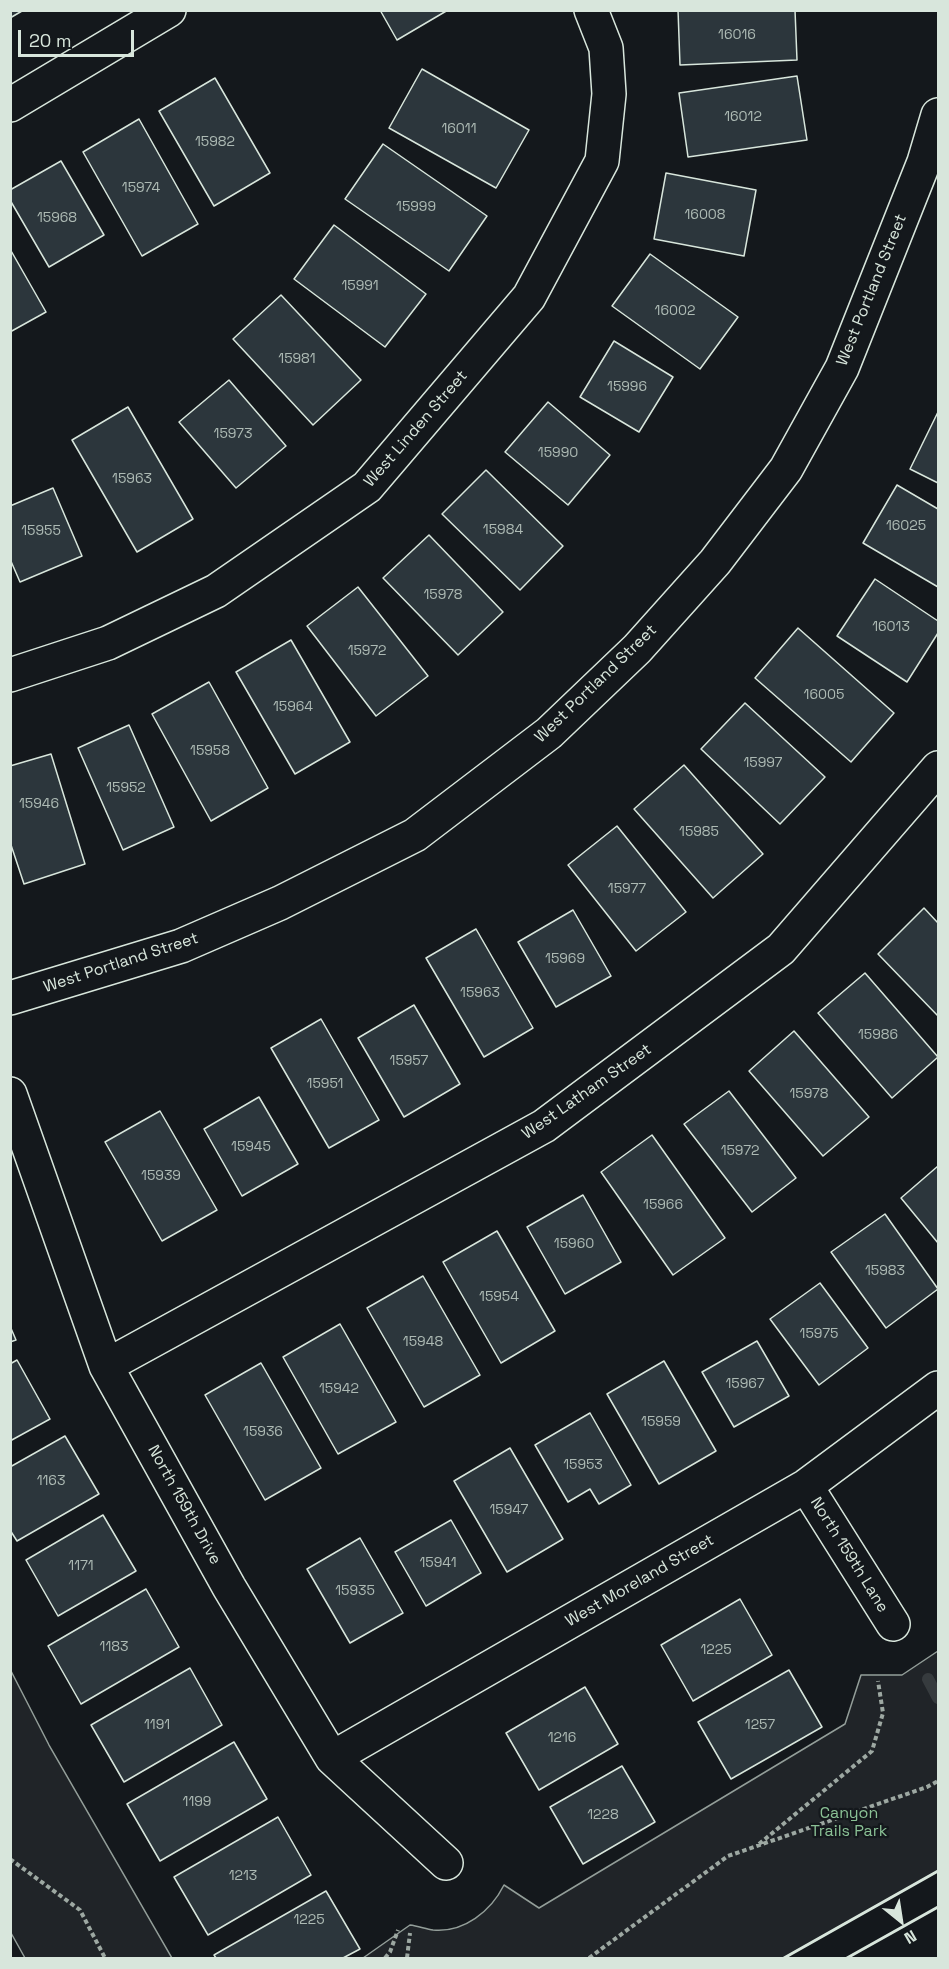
<!DOCTYPE html>
<style>
body{margin:0}
#map{position:relative;width:949px;height:1969px;overflow:hidden;background:#14181c;font-family:"Space Grotesk",sans-serif}
canvas{display:block}
.frame{position:absolute;inset:0;border:12px solid #d8e6dc;pointer-events:none}
.north{position:absolute;left:871px;top:1891px;width:60px;height:60px;-webkit-text-stroke:4px #14181c;paint-order:stroke;rotate:150deg;font-size:16px;font-weight:700;line-height:24px;text-align:center;color:#d8e6dc}
.north::after{content:'';display:block;margin:auto;width:21px;height:27px;background:#d8e6dc;clip-path:polygon(50% 0,100% 100%,50% 72%,0 100%)}
.scale{position:absolute;left:18px;top:30px;width:116px;height:27px;box-sizing:border-box;border:3px solid #d8e6dc;border-top:0;padding-left:8px;font-size:18px;line-height:21px;white-space:nowrap;color:#d8e6dc;-webkit-text-stroke:4px #14181c;paint-order:stroke}
</style>
<div id="map">
<canvas width="949" height="1969"></canvas>
<div class="frame"></div>
<div class="north">N</div>
<div class="scale">20 m</div>
</div>
<script>
const c = document.querySelector('canvas').getContext('2d');
c.lineJoin = 'round';
function paint(path, color) {
  c.fillStyle = color;
  c.fill(path, 'evenodd');
}
function stroke(path, color, width, dash) {
  c.strokeStyle = color;
  c.lineWidth = width;
  c.lineCap = dash ? 'butt' : 'round';
  c.setLineDash(dash || []);
  c.stroke(path);
}
function drawText(font, color, halo, rows, align = 'center') {
  c.font = font + ' "Space Grotesk",sans-serif';
  c.lineWidth = 4.5;
  c.setLineDash([]);
  c.textBaseline = 'middle';
  c.strokeStyle = halo;
  c.fillStyle = color;
  for (const [text, x, y, turn = 0] of rows) {
    c.save();
    c.translate(x, y);
    c.rotate((+turn || 0) * Math.PI / 180);
    c.textAlign = isNaN(turn) ? turn : align;
    if (halo) c.strokeText(text, 0, 0);
    c.fillText(text, 0, 0);
    c.restore();
  }
}
const green = new Path2D(`
 M938,1651v220l-154,87h-421l47,-33c8,1 16,4 23,5 31,3 58,-19 71,-45l35,23 306,-184 16,-49h41z
 M11,1671l38,74 123,213h-147l-14,-25z`);
paint(green, '#202428');
stroke(green, '#939e99', 1.5);
stroke(new Path2D(`
 M928,1679l10,19`), '#363b3e', 12);
const building = new Path2D(`
 M10,10h12v1l-12,7z
 M380,10h68l-51,30z
 M678,10h117l2,50 -117,5z
 M422,69l107,61 -33,58 -107,-60z
 M797,76l10,64 -119,17 -9,-64z
 M215,78l55,95 -56,33 -55,-95z
 M139,119l59,105 -56,32 -59,-104z
 M383,144l104,72 -38,55 -104,-72z
 M61,161l43,74 -55,32 -39,-67v-10z
 M666,173l90,17 -12,66 -90,-17z
 M334,225l92,69 -41,53 -91,-68z
 M10,249l36,63 -36,20z
 M650,254l88,63 -38,52 -88,-63z
 M281,295l80,85 -48,45 -80,-86z
 M614,341l59,36 -34,55 -59,-35z
 M229,380l57,66 -50,42 -57,-66z
 M548,402l62,53 -42,50 -63,-53z
 M128,407l65,112 -56,33 -65,-112z
 M938,412v71l-28,-14z
 M486,470l77,76 -43,44 -78,-76z
 M897,485l41,24v78l-75,-44z
 M53,488l29,68 -62,26 -10,-23v-53z
 M429,535l74,77 -45,43 -75,-77z
 M875,579l63,42v12l-31,49 -70,-46z
 M358,587l70,89 -52,40 -69,-90z
 M798,628l96,85 -43,49 -96,-84z
 M291,640l59,102 -55,32 -59,-102z
 M209,682l59,106 -57,33 -59,-107z
 M745,703l80,74 -45,47 -79,-75z
 M129,725l45,102 -51,23 -45,-102z
 M51,754l34,110 -61,20 -14,-42v-76z
 M684,765l79,89 -50,44 -79,-89z
 M617,826l69,86 -50,39 -68,-86z
 M924,908l14,15v93l-60,-62z
 M573,910l38,66 -55,31 -38,-65z
 M476,929l57,99 -49,29 -58,-99z
 M865,973l73,84 -46,41 -74,-85z
 M414,1005l46,79 -56,33 -46,-79z
 M321,1019l58,101 -50,28 -58,-100z
 M794,1031l75,86 -46,39 -74,-85z
 M729,1091l67,87 -44,34 -68,-88z
 M259,1097l39,67 -56,32 -38,-67z
 M160,1111l57,99 -55,31 -57,-99z
 M652,1135l73,103 -52,37 -72,-103z
 M938,1166v77l-37,-45z
 M583,1195l38,67 -56,32 -38,-67z
 M885,1214l53,75 -52,39 -55,-76z
 M497,1231l58,100 -54,32 -58,-101z
 M423,1276l57,99 -56,32 -57,-99z
 M820,1283l48,65 -49,37 -49,-66z
 M340,1324l56,98 -58,32 -55,-97z
 M10,1326l6,14 -6,2z
 M757,1341l32,55 -55,31 -32,-55z
 M17,1360l33,59 -40,22v-77z
 M664,1361l52,90 -57,33 -52,-90z
 M261,1363l60,105 -56,32 -60,-105z
 M590,1413l41,72 -32,19 -9,-15 -22,13 -33,-57z
 M65,1436l34,58 -82,47 -7,-11v-63z
 M510,1448l53,91 -56,33 -53,-91z
 M103,1515l33,56 -78,45 -32,-56z
 M451,1520l30,53 -55,33 -31,-54z
 M360,1538l43,75 -53,30 -43,-74z
 M146,1589l33,58 -98,57 -33,-58z
 M740,1599l32,56 -79,46 -32,-56z
 M190,1668l32,57 -98,57 -33,-57z
 M789,1670l33,57 -91,52 -33,-57z
 M585,1687l33,57 -79,46 -33,-57z
 M234,1742l33,57 -107,62 -33,-57z
 M622,1766l33,56 -72,42 -33,-57z
 M278,1817l33,58 -103,60 -34,-58z
 M326,1891l34,58 -17,9h-127l-2,-3z`);
paint(building, '#2c363c');
stroke(building, '#d8e6dc', 1.5);
const minor = new Path2D(`
 M10,105l159,-95
 M10,675l98,-32 108,-52 151,-104 162,-190 73,-136 7,-67 -3,-46 -15,-38
 M10,1094l96,272 123,221 103,171 114,105
 M106,1366l438,-240 237,-177 157,-181
 M806,1486l87,138
 M332,1758l474,-272 132,-98`);
const tertiary = new Path2D(`
 M10,998l171,-52 99,-43 135,-68 134,-102 88,-84 78,-87 71,-93 56,-101 82,-206 14,-47`);
stroke(minor, '#d8e6dc', 36);
stroke(tertiary, '#d8e6dc', 36);
stroke(new Path2D(`
 M759,1844l113,-93 11,-38 -5,-32
 M10,1859l70,51 25,48
 M385,1958l5,-6 8,-22
 M407,1958l3,-25
 M589,1958l139,-102 199,-69 11,-6`), '#9da8a2', 4, [4.5, 3]);
stroke(minor, '#14181c', 33);
stroke(tertiary, '#14181c', 33);
stroke(new Path2D(`
 M784,1958l154,-87
 M847,1958l91,-51`), '#d8e6dc', 3);
drawText('14px', '#adbab4', null, [
 ["16016",737,35],
 ["16012",743,117],
 ["16011",459,129],
 ["15982",215,142],
 ["15974",141,188],
 ["15999",416,207],
 ["16008",705,215],
 ["15968",57,218],
 ["15991",360,286],
 ["16002",675,311],
 ["15981",297,359],
 ["15996",627,387],
 ["15973",233,434],
 ["15990",558,453],
 ["15963",132,479],
 ["16025",906,526],
 ["15984",503,530],
 ["15955",41,531],
 ["15978",443,595],
 ["16013",891,627],
 ["15972",367,651],
 ["16005",824,695],
 ["15964",293,707],
 ["15958",210,751],
 ["15997",763,763],
 ["15952",126,788],
 ["15946",39,804],
 ["15985",699,832],
 ["15977",627,889],
 ["15969",565,959],
 ["15963",480,993],
 ["15986",878,1035],
 ["15957",409,1061],
 ["15951",325,1084],
 ["15978",809,1094],
 ["15945",251,1147],
 ["15972",740,1151],
 ["15939",161,1176],
 ["15966",663,1205],
 ["15960",574,1244],
 ["15983",885,1271],
 ["15954",499,1297],
 ["15975",819,1334],
 ["15948",423,1342],
 ["15967",745,1384],
 ["15942",339,1389],
 ["15959",661,1422],
 ["15936",263,1432],
 ["15953",583,1465],
 ["1163",51,1481],
 ["15947",509,1510],
 ["15941",438,1563],
 ["1171",81,1566],
 ["15935",355,1591],
 ["1183",114,1647],
 ["1225",716,1650],
 ["1191",157,1725],
 ["1257",760,1725],
 ["1216",562,1738],
 ["1199",197,1802],
 ["1228",603,1815],
 ["1213",243,1876],
 ["1225",309,1920]
]);
drawText('16px', '#d8e6dc', '#14181c', [
 ["West Portland Street",872,290,-68],
 ["West Linden Street",416,429,-49],
 ["West Portland Street",596,684,-44],
 ["West Portland Street",121,963,-18],
 ["West Latham Street",587,1092,-35],
 ["North 159th Drive",184,1505,61],
 ["North 159th Lane",849,1555,58],
 ["West Moreland Street",640,1581,-30]
]);
drawText('16px', '#8ac095', '#14181c', [
 ["Canyon",849,1814],
 ["Trails Park",849,1832]
]);
</script>
